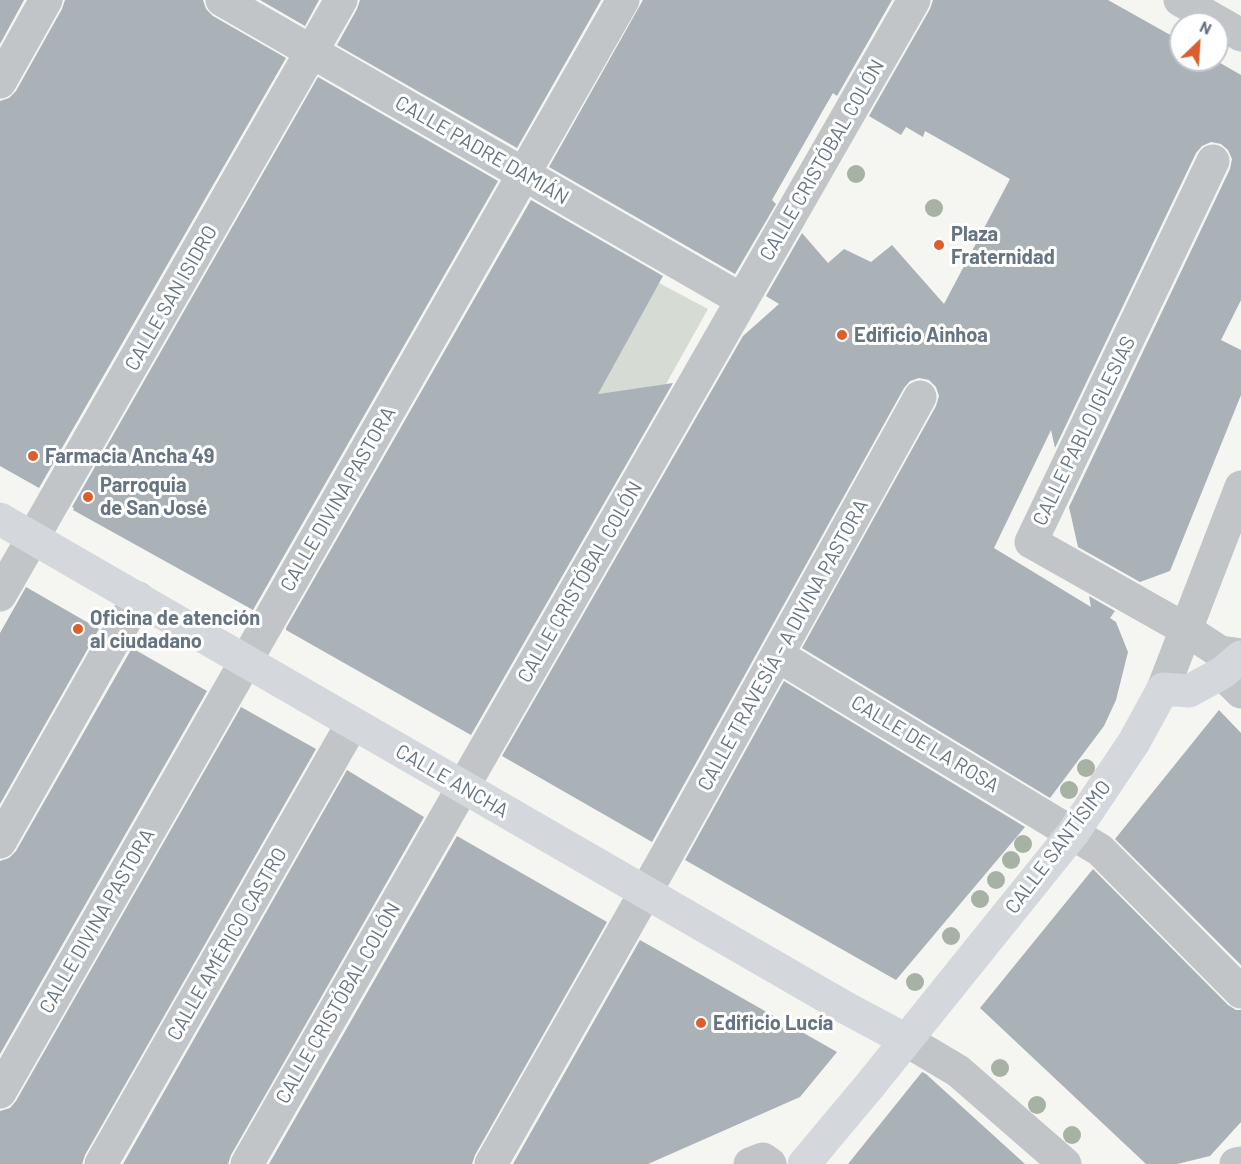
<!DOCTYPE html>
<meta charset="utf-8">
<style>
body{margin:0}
#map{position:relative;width:1241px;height:1164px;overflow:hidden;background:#f5f5f2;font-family:Barlow,sans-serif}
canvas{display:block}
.north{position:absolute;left:1169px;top:12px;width:60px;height:60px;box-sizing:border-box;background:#fff;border:2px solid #c2c7cd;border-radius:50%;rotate:25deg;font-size:16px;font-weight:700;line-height:24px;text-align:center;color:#667482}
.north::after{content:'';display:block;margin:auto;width:21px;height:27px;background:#db5e2c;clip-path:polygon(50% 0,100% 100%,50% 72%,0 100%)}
</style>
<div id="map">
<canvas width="1241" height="1164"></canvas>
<div class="north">N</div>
</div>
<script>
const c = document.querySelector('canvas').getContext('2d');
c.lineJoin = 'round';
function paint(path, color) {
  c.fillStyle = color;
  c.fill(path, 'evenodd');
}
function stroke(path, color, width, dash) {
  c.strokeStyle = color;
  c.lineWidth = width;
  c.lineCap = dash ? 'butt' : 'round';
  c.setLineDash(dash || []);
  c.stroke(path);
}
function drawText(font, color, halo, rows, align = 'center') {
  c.font = font + ' Barlow,sans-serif';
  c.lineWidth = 6;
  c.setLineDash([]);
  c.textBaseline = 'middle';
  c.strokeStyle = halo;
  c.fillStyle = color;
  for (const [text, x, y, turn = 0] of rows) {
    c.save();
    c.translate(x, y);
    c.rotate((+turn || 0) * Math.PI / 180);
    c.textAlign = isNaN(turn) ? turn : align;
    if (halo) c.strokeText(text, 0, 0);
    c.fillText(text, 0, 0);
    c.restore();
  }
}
paint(new Path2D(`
 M659,283l49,26 -42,75 -128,19z`), '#d6dcd3');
paint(new Path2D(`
 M0,0h24l-24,44z
 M65,0h138l3,9 7,7 73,42 -247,430 -39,-22v-365l9,-3 7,-7 46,-82z
 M260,0h59l-14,26z
 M360,0h241l-84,148 -180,-103 20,-36z
 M643,0h249l-55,96 -4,-3 -7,12 -54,95 4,4 -41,70 -186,-107z
 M933,0h175l73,41v19h34l26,15v225l-20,40 20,10v45l-71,176 -30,11 -62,-35 -9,-40 161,-338 2,-10 -4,-9 -7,-6 -10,-2 -9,4 -6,7 -141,295 -4,-18 -57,118 97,59 -2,-11 26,15 -5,7 6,4 12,30 -12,48 -12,26 -54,72 -248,-150 134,-242 3,-10 -3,-9 -7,-7 -10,-2 -9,3 -6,7 -252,454 -150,-86 241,-420 36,-32 -13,-8 36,-63 26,30 16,-14 27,13 21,-17 52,59 66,-125 -85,-48 -2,6 -17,-10 -5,8 -32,-19 61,-107z
 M318,77l180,104 -245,429 -180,-100 1,-2 -2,-1z
 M531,200l132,76 -65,118 75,-11 -202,352 -185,-105v-2z
 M26,587l73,42 -99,175v-171z
 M132,648l75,43 -207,363v-193l9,-3 7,-7z
 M784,681l241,146 -129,153 -211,-120z
 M241,707l75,42 -231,406 -3,9h-82v-53l10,-3 6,-7z
 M1219,710l22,23v232l-126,-126z
 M347,770l77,47 -193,338 -3,9h-105z
 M457,836l150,86 -132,233 -3,9h-203z
 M1093,869l135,136 8,5h5v112l-31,34 -33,8h-31l-166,-156z
 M640,940l197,112 -37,45 -152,67h-135z
 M922,1072l4,2 99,90h-177z`), '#aab1b7');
stroke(new Path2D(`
 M222,0l520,300
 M1180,0l61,35
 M0,82l46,-82
 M1213,161l-182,381 154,87 35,23 21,3
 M0,595l341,-595
 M777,655l323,195 141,142
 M1222,673l19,19
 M1163,689l78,-202
 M0,842l138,-244
 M906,1040l52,31 107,93
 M0,1092l623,-1092
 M101,1164l251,-440
 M247,1164l667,-1164
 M491,1164l175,-308 254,-459
 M750,1164l13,-5 7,5
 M1236,1164l5,-1`), '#c1c5c8', 33);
stroke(new Path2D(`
 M0,519l645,373 201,116 60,32
 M804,1164l67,-80 202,-251 61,-91 29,-53 26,2 33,-18 19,-16`), '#d4d8dc', 33);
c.fillStyle = '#a7b1a4';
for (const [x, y] of [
 [856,174],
 [934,208],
 [1086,768],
 [1069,790],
 [1023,844],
 [1011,860],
 [996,880],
 [980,899],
 [951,936],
 [915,982],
 [1000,1068],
 [1037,1105],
 [1072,1135]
]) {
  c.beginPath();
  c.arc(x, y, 9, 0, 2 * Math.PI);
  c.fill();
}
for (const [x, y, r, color] of [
 [939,245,6,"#db5e2c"],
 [842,335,6,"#db5e2c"],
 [33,456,6,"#db5e2c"],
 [88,497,6,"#db5e2c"],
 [78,629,6,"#db5e2c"],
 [701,1023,6,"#db5e2c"]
]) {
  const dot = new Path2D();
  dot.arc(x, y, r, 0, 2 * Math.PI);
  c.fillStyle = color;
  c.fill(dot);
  stroke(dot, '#fff', 2);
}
drawText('20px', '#667482', '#fff', [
 ["CALLE PADRE DAMIÁN",482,150,30],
 ["CALLE CRISTÓBAL COLÓN",822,160,-60],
 ["CALLE SAN ISIDRO",171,298,-60],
 ["CALLE PABLO IGLESIAS",1084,431,-64],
 ["CALLE DIVINA PASTORA",338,499,-60],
 ["CALLE CRISTÓBAL COLÓN",580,582,-60],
 ["CALLE TRAVESÍA - A DIVINA PASTORA",783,645,-61],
 ["CALLE DE LA ROSA",925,744,31],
 ["CALLE ANCHA",452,781,30],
 ["CALLE SANTÍSIMO",1058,847,-53],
 ["CALLE DIVINA PASTORA",97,921,-60],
 ["CALLE AMÉRICO CASTRO",227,944,-60],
 ["CALLE CRISTÓBAL COLÓN",338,1003,-60]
]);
drawText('bold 20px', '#667482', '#fff', [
 ["Plaza",951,234],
 ["Fraternidad",951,257],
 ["Edificio Ainhoa",854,335],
 ["Farmacia Ancha 49",45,456],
 ["Parroquia",100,485],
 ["de San José",100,508],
 ["Oficina de atención",90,618],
 ["al ciudadano",90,641],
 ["Edificio Lucía",713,1023]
], 'left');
</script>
